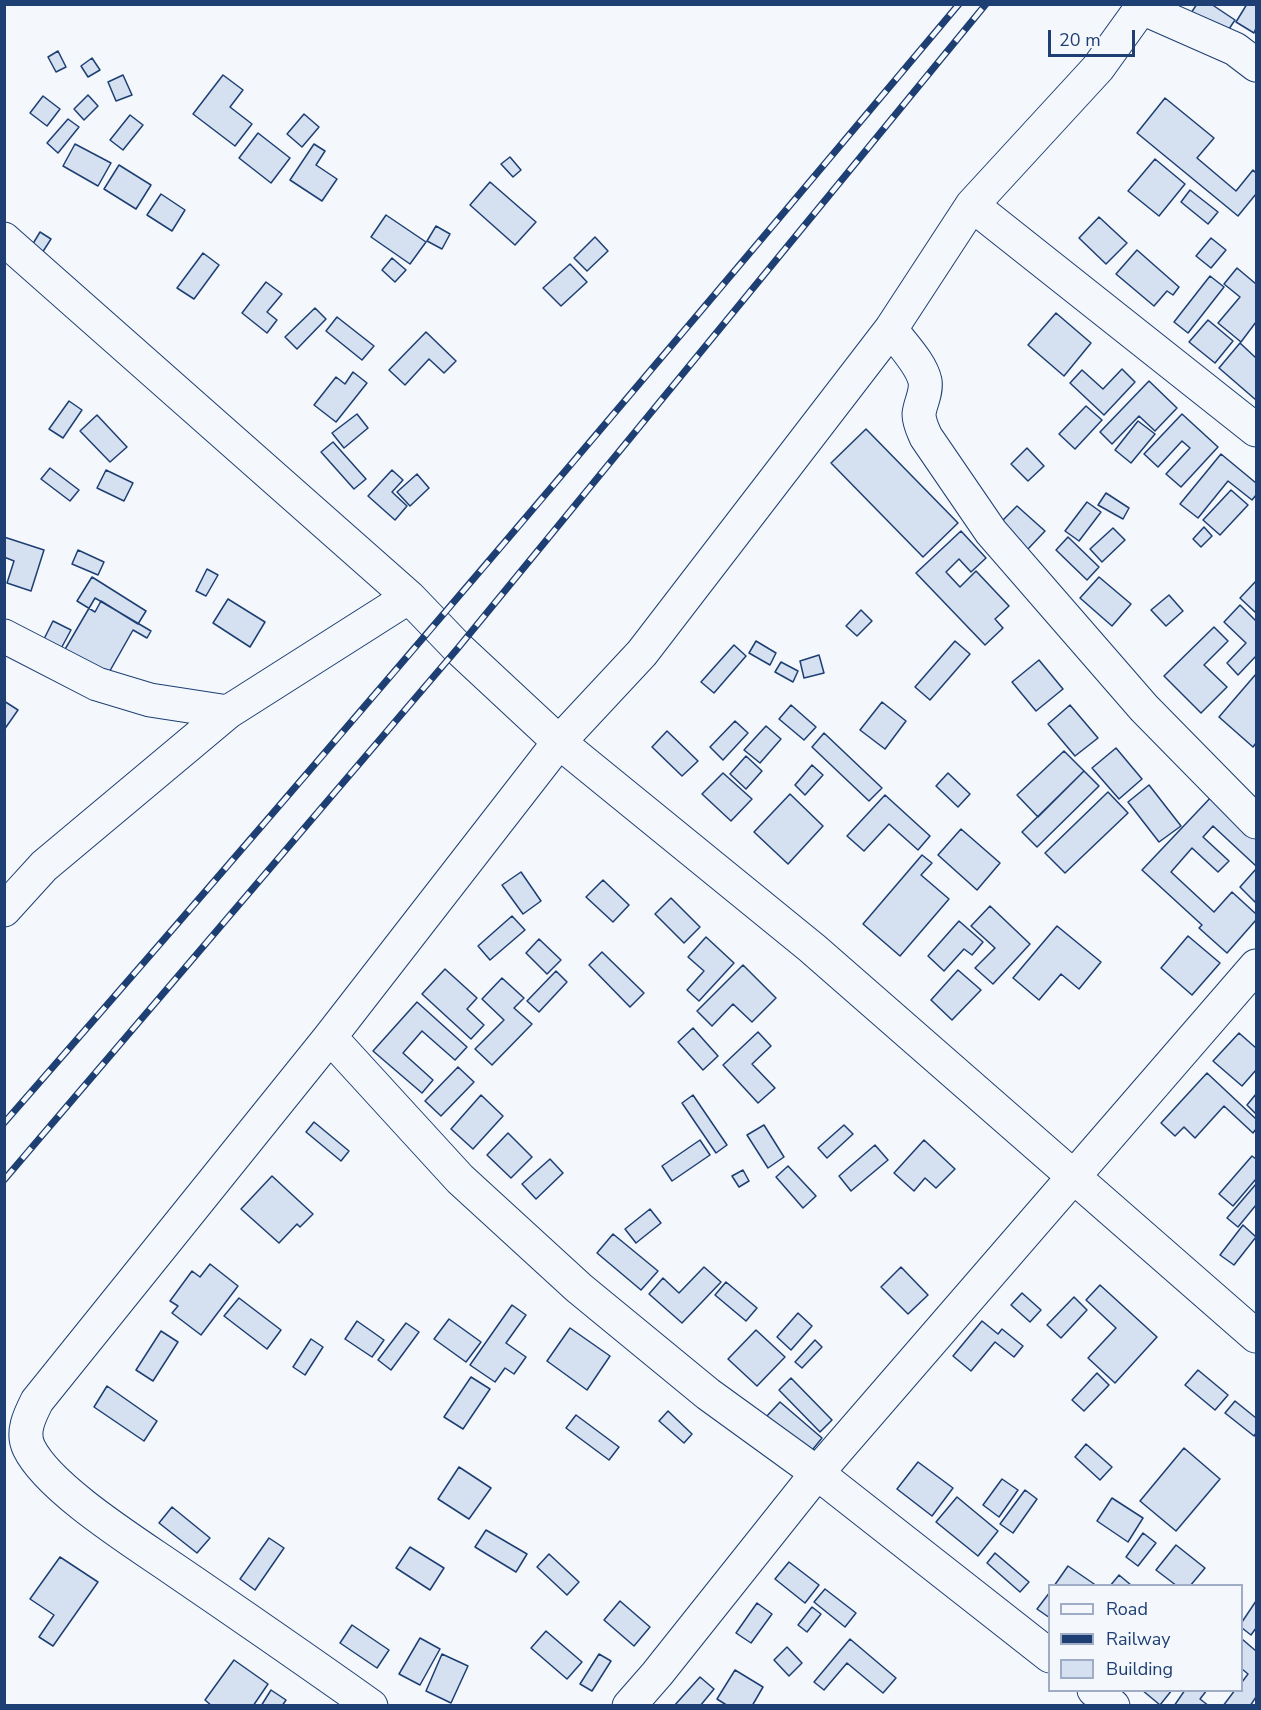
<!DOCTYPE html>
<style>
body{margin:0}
#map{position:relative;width:1261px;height:1710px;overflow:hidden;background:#f4f7fb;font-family:"Nunito Sans",sans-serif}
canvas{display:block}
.frame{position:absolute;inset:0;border:6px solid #1d3f73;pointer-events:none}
.legend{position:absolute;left:1048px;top:1584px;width:195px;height:108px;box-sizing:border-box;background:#f4f7fb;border:2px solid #9eadc5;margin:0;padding:8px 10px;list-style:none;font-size:18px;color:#1d3f73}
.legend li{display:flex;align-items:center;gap:12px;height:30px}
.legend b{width:30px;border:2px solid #9eadc5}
.scale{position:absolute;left:1048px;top:30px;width:87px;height:27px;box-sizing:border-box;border:3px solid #1d3f73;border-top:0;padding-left:8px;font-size:18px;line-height:21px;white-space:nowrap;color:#1d3f73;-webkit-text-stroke:4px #f4f7fb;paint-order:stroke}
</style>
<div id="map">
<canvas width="1261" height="1710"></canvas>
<div class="frame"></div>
<ul class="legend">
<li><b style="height:8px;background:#f4f7fb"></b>Road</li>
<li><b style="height:8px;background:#1d3f73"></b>Railway</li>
<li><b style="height:16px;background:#d5e0f0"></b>Building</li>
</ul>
<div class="scale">20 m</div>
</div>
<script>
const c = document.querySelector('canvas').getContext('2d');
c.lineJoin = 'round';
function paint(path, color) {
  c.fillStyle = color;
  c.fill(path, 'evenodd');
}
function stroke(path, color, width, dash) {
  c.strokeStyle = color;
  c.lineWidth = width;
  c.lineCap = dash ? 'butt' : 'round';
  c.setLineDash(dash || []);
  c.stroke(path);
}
const building = new Path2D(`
 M1197,4h14l24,16 -10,15 -34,-22z
 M1247,4h9v24l-2,5 -18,-11z
 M58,51l8,16 -10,5 -8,-15z
 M92,58l8,12 -12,7 -7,-11z
 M123,75l9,20 -16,6 -8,-19z
 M223,75l20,15 -13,17 22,17 -17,22 -42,-32z
 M88,95l10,11 -14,14 -10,-11z
 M43,96l17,13 -13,17 -17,-13z
 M1165,98l49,40 -17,20 39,33 17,-21 3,3v21l-18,22 -101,-83z
 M304,114l15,13 -17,20 -15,-13z
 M130,115l13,10 -20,25 -13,-10z
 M68,119l11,8 -21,26 -11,-10z
 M258,133l32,25 -19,25 -32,-25z
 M75,144l36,19 -13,23 -35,-20z
 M314,144l11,7 -9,14 21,14 -15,22 -32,-21z
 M510,157l11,13 -8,7 -12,-13z
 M1155,159l30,25 -26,32 -31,-25z
 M119,165l32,20 -15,24 -32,-20z
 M490,182l46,40 -21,23 -45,-40z
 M1190,190l28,22 -10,12 -27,-22z
 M161,194l24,16 -13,21 -25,-16z
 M386,215l40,27 -16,22 -39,-27z
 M1099,217l28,26 -21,21 -27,-26z
 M436,226l14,8 -8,15 -15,-8z
 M40,232l11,7 -9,14 -11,-6z
 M595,237l13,14 -21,20 -13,-13z
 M1211,238l15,12 -15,18 -15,-12z
 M1137,250l42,37 -6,8 -6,-4 -13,15 -38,-32z
 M203,253l16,12 -25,34 -17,-11z
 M392,258l14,12 -11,12 -13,-12z
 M570,264l17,18 -26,24 -18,-18z
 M1237,268l19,16v38l-15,20 -23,-19 22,-26 -16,-13z
 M1210,276l14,11 -36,46 -14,-11z
 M266,282l16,12 -15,18 10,8 -10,13 -25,-20z
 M315,308l11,11 -29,30 -12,-12z
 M1056,313l35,30 -27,33 -36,-31z
 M337,317l37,29 -12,14 -36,-29z
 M1208,320l25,21 -18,22 -26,-21z
 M426,332l30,29 -12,12 -15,-14 -24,26 -16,-15z
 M1240,343l16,15v42l-37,-32z
 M1122,369l13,13 -31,33 -34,-32 12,-13 21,19z
 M353,372l14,11 -31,39 -22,-17 22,-28 9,7z
 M1149,381l28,27 -22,23 -16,-15 -27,28 -12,-12z
 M69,401l13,9 -19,28 -14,-9z
 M1086,406l16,14 -27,29 -16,-15z
 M357,414l11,14 -24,20 -12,-15z
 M1182,414l36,33 -37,40 -15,-13 24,-26 -8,-7 -24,26 -14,-13z
 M97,415l30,32 -17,15 -30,-31z
 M1138,421l17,13 -24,29 -16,-13z
 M866,429l92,94 -35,34 -92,-94z
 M333,442l33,37 -12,10 -33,-37z
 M1027,448l17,18 -16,15 -17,-17z
 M1221,454l35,29v12l-4,5 -24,-19 -30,37 -18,-14z
 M50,468l29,22 -9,11 -29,-22z
 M106,470l27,13 -9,18 -27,-13z
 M392,470l11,10 -11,12 15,14 -12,14 -27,-24z
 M417,474l12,14 -19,18 -13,-14z
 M1231,490l17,15 -28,30 -17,-15z
 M1106,493l23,15 -6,11 -25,-14z
 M1087,502l14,10 -22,29 -14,-10z
 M1017,506l28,25 -18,19 -28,-26z
 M1204,527l8,9 -11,11 -8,-8z
 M1113,528l12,12 -23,22 -12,-13z
 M961,531l25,27 -15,14 -12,-13 -13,13 14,15 16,-16 33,35 -14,13 8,9 -18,17 -69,-72z
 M4,537l40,13 -13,41 -24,-8 7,-22 -10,-4z
 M1068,537l31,30 -12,13 -31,-30z
 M78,550l26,12 -6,13 -26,-11z
 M207,569l11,6 -12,21 -10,-5z
 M92,577l54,34 -8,13 -37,-23 -6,11 -18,-11z
 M1099,577l32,27 -19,22 -32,-28z
 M1256,581v32l-16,-15z
 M1169,595l14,16 -17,15 -15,-16z
 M95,598l56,33 -4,7 -14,-8 -26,46 -43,-25z
 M228,599l37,23 -15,25 -37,-24z
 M1240,605l16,16v35l-18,19 -11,-12 19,-20 -22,-21z
 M861,610l11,11 -15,15 -11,-10z
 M53,621l18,9 -14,26 -17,-9z
 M1214,627l14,14 -24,24 23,22 -26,26 -37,-37z
 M756,641l20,12 -6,12 -21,-12z
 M955,641l15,13 -40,46 -15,-13z
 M734,645l12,11 -32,37 -13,-11z
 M819,655l5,18 -20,5 -4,-17z
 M1039,660l24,29 -27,22 -24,-29z
 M781,662l17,9 -5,11 -18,-10z
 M1256,674v69l-3,4 -34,-30z
 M4,701l14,9 -14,20z
 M882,702l24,19 -21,28 -25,-19z
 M791,705l25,22 -12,13 -25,-21z
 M1070,705l28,33 -23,18 -27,-32z
 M735,721l13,12 -25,27 -13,-13z
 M766,726l15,13 -21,24 -16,-13z
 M667,731l31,30 -16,15 -30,-29z
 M824,733l58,55 -13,13 -57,-54z
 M1116,748l26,31 -23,20 -27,-31z
 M1064,751l20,20 -46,46 -21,-22z
 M746,756l16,15 -16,18 -16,-15z
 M812,765l11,10 -18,20 -10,-10z
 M1084,771l15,15 -62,61 -15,-15z
 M723,773l29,26 -21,22 -29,-27z
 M948,773l22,21 -12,13 -22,-21z
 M1149,785l32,41 -22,16 -31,-40z
 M1108,792l20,21 -63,60 -20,-20z
 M790,794l33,32 -35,38 -34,-32z
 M1214,794l42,40v32l-43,-40 -10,11 26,24 -11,11 -26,-24 -21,24 43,40 18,-20 24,22v6l-29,33 -28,-25 3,-3 -60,-55z
 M885,795l45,41 -12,14 -29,-26 -25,27 -17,-15z
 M961,829l39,34 -23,27 -39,-35z
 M922,855l10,8 -11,12 28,24 -49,57 -37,-32z
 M1256,869v34l-16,-16z
 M521,872l20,29 -18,13 -21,-29z
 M603,880l26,25 -16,17 -27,-25z
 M671,898l29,29 -16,16 -29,-29z
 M990,906l40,38 -37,40 -18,-16 20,-20 -24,-22z
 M512,916l13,14 -35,30 -12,-14z
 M959,921l24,21 -11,13 -8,-6 -20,22 -16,-15z
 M1057,926l44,36 -22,27 -18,-15 -22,26 -26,-22z
 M1188,936l32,27 -28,32 -31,-27z
 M706,937l28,26 -35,38 -12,-11 17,-19 -16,-14z
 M539,939l22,21 -14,14 -21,-21z
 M602,952l42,41 -14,14 -41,-42z
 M743,965l33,33 -24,24 -19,-18 -21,22 -15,-15z
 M445,969l32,29 -10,11 17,16 -13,14 -49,-45z
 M958,970l23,20 -29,30 -21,-20z
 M556,971l11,11 -28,30 -12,-11z
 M502,978l22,20 -10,10 18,16 -40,41 -17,-16 29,-29 -22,-21z
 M417,1002l50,45 -12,13 -33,-29 -19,22 30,27 -11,13 -49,-42z
 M693,1028l25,28 -15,14 -25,-28z
 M758,1032l13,14 -19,18 23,24 -17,15 -35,-38z
 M1239,1033l17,15v22l-14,16 -29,-25z
 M458,1067l16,15 -33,34 -16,-15z
 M1207,1073l49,46v10l-3,4 -29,-27 -29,32 -11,-11 -9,9 -14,-13z
 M1256,1094v20l-9,-9z
 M481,1095l22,21 -30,33 -22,-20z
 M693,1095l34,50 -11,8 -34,-50z
 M314,1122l35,29 -8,10 -35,-29z
 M764,1125l20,32 -16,11 -21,-33z
 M844,1125l9,9 -26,24 -9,-10z
 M508,1133l24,24 -21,21 -24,-23z
 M700,1140l10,15 -38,26 -10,-15z
 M924,1140l31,29 -19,19 -11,-10 -11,13 -20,-18z
 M875,1145l13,15 -37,31 -12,-15z
 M1252,1156l4,3v20l-23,27 -14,-12z
 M550,1159l13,14 -27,26 -14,-15z
 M788,1166l28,30 -13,12 -27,-31z
 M743,1170l6,11 -10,6 -7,-11z
 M272,1176l41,38 -13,13 -3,-3 -18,19 -38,-34z
 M1256,1184v21l-18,22 -11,-9z
 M650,1209l11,14 -25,20 -11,-14z
 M1243,1225l13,12 -22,28 -14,-10z
 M613,1234l45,37 -17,19 -44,-37z
 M210,1264l28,22 -37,49 -29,-22 6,-7 -8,-5 22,-30 8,6z
 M704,1267l17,15 -39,41 -33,-29 14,-16 16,15z
 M901,1267l27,28 -20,19 -27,-27z
 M726,1282l31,26 -11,13 -31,-26z
 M1100,1285l57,52 -42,46 -27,-25 28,-30 -30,-28z
 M1022,1293l19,17 -11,12 -19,-17z
 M1074,1297l13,13 -26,28 -14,-13z
 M239,1298l42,32 -14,19 -43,-33z
 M512,1305l14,10 -20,28 20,14 -12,17 -9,-6 -10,14 -25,-17z
 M798,1313l14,13 -21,24 -14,-13z
 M449,1319l32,23 -15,20 -32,-23z
 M357,1321l27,19 -12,17 -27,-18z
 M982,1321l16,13 4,-5 21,17 -9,11 -19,-15 -24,29 -18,-15z
 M406,1323l13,9 -28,38 -13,-10z
 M570,1328l40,28 -23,34 -40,-29z
 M756,1330l29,27 -28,29 -29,-27z
 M161,1331l17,11 -25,39 -17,-11z
 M311,1339l12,8 -18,28 -12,-8z
 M815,1340l7,7 -20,21 -7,-6z
 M1198,1370l30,25 -13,15 -30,-25z
 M1097,1373l12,12 -25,26 -12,-11z
 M471,1377l19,12 -27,40 -19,-12z
 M791,1378l41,42 -12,12 -41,-42z
 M107,1386l50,35 -13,20 -50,-34z
 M1235,1401l21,17v15l-2,3 -29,-23z
 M780,1402l42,36 -13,16 -43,-37z
 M668,1411l24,23 -8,9 -25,-22z
 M576,1415l43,32 -10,13 -43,-32z
 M1086,1444l26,23 -12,13 -25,-23z
 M1184,1448l36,31 -44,52 -36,-30z
 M918,1462l35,26 -21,28 -35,-27z
 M459,1467l32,21 -22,31 -31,-20z
 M1002,1479l16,11 -19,27 -16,-12z
 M1025,1490l12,9 -24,34 -13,-9z
 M957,1497l41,34 -20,25 -42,-34z
 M1112,1498l31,20 -15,24 -31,-21z
 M172,1507l38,31 -13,15 -38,-30z
 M486,1530l41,24 -11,18 -41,-25z
 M1143,1533l13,10 -18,23 -12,-9z
 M269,1538l15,10 -29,42 -15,-11z
 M1176,1545l29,23 -15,18h-13l-21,-16z
 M410,1547l34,21 -14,22 -34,-22z
 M995,1553l34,29 -9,10 -33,-29z
 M549,1554l30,28 -12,13 -30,-28z
 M60,1557l38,25 -45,64 -14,-9 15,-22 -24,-16z
 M789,1562l30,23 -14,18 -30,-24z
 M1068,1566l29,20h-43z
 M1119,1575l12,10 -1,1h-20z
 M825,1589l31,24 -11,14 -31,-25z
 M1050,1592v26l-13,-9z
 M620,1601l30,26 -16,19 -30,-26z
 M1256,1601v27l-5,7 -9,-7v-6z
 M757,1603l15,11 -21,29 -15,-10z
 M812,1607l9,7 -14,18 -9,-7z
 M352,1625l37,25 -12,18 -37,-25z
 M546,1631l36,31 -15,17 -36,-31z
 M420,1638l20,11 -20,36 -21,-11z
 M850,1639l46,39 -13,15 -36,-30 -23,27 -10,-8z
 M1242,1639l14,12v46l-6,9h-27l12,-16h7v-8l6,-8 -6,-5z
 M787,1647l15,16 -13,13 -15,-16z
 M442,1654l26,12 -17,37 -25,-12z
 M599,1654l12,7 -19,30 -12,-7z
 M234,1660l34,24 -15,22h-41l-7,-6z
 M735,1670l28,17 -11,19h-24l-11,-7z
 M700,1677l14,12 -14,17h-26z
 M271,1690l15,10 -4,6h-21z
 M1142,1690h30l-12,15z
 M1185,1690h22l-7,9 9,7h-35z`);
paint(building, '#d5e0f0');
stroke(building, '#1d3f73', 1.5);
const minor = new Path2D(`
 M1142,8l93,41 21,16
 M972,205l284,225
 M4,239l405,358 49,51 101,94 253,206 444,388
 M891,329c11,16 30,34 34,52 2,12 -5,22 -6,33 0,9 4,16 7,23l65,95 153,176 112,114
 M4,636l93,48 53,16 78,12
 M4,910l40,-44 184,-154 181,-115
 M330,1037l130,142 119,109 129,106 109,79 233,183
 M1094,1690l19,16
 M371,1706c-65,-46 -130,-91 -196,-136 -39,-27 -126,-81 -146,-122 -8,-16 1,-33 8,-47l293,-364 229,-295 83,-89 249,-324 81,-124 126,-137 46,-64
 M629,1706l28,-32 160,-201 439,-507`);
stroke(minor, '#1d3f73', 35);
stroke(minor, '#f4f7fb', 33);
const rail = new Path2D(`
 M4,1123c323,-369 640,-743 955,-1119
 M4,1180l454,-532 528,-644`);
stroke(rail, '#1d3f73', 7);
stroke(rail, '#f4f7fb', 4.5, [14]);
</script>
